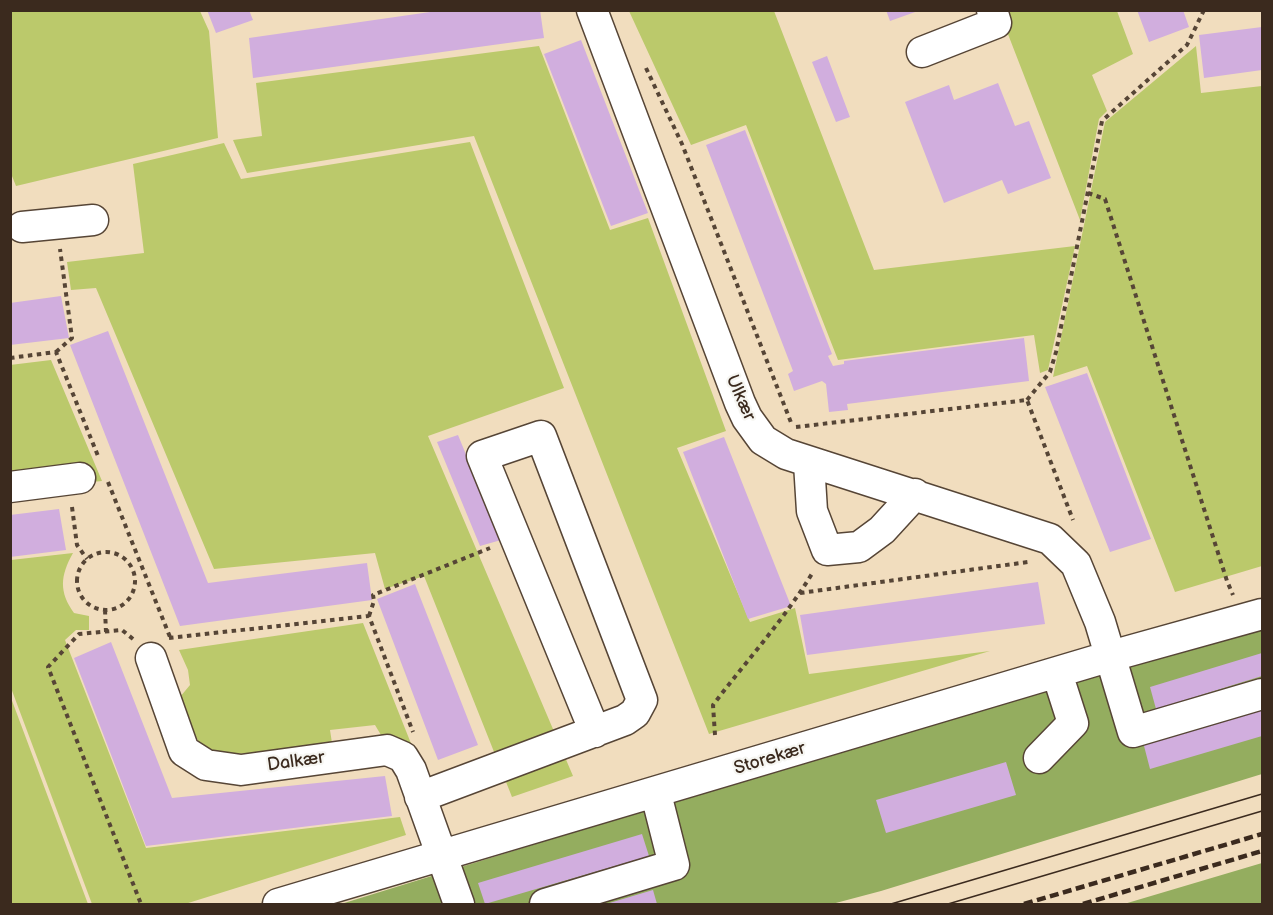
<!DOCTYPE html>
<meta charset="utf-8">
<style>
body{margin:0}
#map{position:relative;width:1273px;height:915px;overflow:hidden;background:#f1ddbe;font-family:"Balsamiq Sans",sans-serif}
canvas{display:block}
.frame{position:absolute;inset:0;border:12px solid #3b2a1e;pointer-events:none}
</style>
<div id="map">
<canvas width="1273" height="915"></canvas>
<div class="frame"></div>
</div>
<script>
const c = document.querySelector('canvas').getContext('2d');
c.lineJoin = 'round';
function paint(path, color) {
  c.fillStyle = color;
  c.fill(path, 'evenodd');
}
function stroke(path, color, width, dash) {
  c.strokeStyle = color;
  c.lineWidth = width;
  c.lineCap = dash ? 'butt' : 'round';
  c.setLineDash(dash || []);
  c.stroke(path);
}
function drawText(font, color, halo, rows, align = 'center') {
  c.font = font + ' "Balsamiq Sans",sans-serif';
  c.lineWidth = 4.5;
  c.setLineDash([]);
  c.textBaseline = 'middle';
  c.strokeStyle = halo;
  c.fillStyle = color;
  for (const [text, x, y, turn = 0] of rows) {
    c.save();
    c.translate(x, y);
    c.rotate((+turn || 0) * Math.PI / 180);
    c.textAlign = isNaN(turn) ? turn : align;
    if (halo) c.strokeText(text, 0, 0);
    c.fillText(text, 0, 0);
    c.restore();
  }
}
paint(new Path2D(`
 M11,10l189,1 9,20 9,107 -202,48 -6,-15z
 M629,11h145l100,259 201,-24 -27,124 -8,3 -6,-38 -196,25 -92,-235 -55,20z
 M999,11h118l16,43 -41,21 15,36 -8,8 -19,101z
 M539,46l71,184 38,-12 78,213 -49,17 73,174 45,-14 14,66 181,-23 -281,83 -235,-598 -227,37 -14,-33 29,-4 -6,-53z
 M1196,46l5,47 61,-7v480l-87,26 -88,-226 -34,11 52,-255z
 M470,142l94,246 -136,48 145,340 -61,21 -88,-221 -39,13 -10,-36 -161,16 -118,-281 -25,2 -4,-28 77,-9 -11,-89 91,-21 17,36z
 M51,360l51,121 -91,9 -1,-125z
 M73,553c-13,23 -14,39 1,60l15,3v14h-13l-11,10 81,208 254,-31 6,18 -221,69h-93l-81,-216v-128z
 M363,623l49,123 -15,-8 -16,-3 -6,-10 -45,5 2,13c-24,3 -108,18 -125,7 -15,-11 -20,-37 -27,-53l10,-12 -2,-15 -9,-20z
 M10,698h1l77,206h-77z`), '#bbc96b');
paint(new Path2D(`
 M1262,629v145l-381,117 -49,13h-491l642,-198z
 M1262,863v41h-138z`), '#94ad5f');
paint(new Path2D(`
 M207,10h42l4,10 -37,13z
 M444,10h96l4,28 -291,40 -4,-40z
 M886,10h32v1l-28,10z
 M1137,10h46l6,17 -40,15z
 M1262,27v43l-58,8 -5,-43z
 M581,40l67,173 -37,13 -67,-172z
 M827,56l23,61 -14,5 -24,-60z
 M998,83l17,43 14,-5 22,57 -43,16 -6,-14 -58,23 -39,-101 44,-17 5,15z
 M745,130l87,224 -4,2 5,10 11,-2v-3l180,-23 5,43 -182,23 1,6 -19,2 -3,-28 -4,-3 -28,10 -6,-17 5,-3 -87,-226z
 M61,296l8,42 -59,7v-42z
 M108,331l100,252 159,-20 5,37 -192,26 -110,-281z
 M1087,373l64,166 -41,13 -65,-165z
 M458,435l43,105 -21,6 -43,-104z
 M724,437l67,169 -43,13 -65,-167z
 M59,509l7,41 -56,7v-42z
 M1038,582l7,42 -238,31 -7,-40z
 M415,584l63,161 -40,15 -61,-161z
 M111,642l61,156 213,-22 7,40 -246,30 -72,-188z
 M1262,653v23l-106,33 -6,-22z
 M1262,708v28l-112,33 -7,-27z
 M1006,762l10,33 -130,38 -10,-33z
 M642,834l7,22 -164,48 -7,-21z
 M653,890l4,14h-51z`), '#d1aede');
const minor = new Path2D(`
 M592,10l148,393 7,15 16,22 23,14 264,85 26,25 24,58 33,110 129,-38
 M922,52l74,-29 -4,-13
 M22,227l71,-7
 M809,463l3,48 15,39 32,-3 23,-17 33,-36
 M10,487l70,-9
 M151,658l33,93 22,14 35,5 146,-20 16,7 8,13 48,134
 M1039,758l34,-35 -16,-50
 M420,797l205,-77 10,-7 7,-13 -101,-264 -59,20 113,276
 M278,904l833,-248 151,-42
 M545,904l129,-39 -18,-71`);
stroke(minor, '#564536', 33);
stroke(new Path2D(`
 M646,68l36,76 110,281
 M1088,193l17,6 122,382 6,14
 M56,352l16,-14 -12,-89
 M10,358l46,-6 42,104
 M1027,400l23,-28 6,-20 46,-231 85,-76 17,-35
 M796,427l231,-27 46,120
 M108,482l62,155
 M72,507l5,38 10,14
 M77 581a29 29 0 1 1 58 0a29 29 0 1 1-58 0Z
 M800,593l228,-31
 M105,610l1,22
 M369,616l5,-15 -1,-6 117,-47
 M169,638l200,-22 44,116
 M133,639l-11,-9 -43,4 -31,33 93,237
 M715,735l-2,-30c34,-45 71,-85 100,-133`), '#564536', 4, [4.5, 4.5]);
stroke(minor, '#fff', 30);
stroke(new Path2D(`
 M891,904l371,-110
 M948,904l314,-93`), '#3b2a1e', 1.5);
stroke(new Path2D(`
 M1024,904l238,-70
 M1083,904l179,-53`), '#3b2a1e', 4.5, [9, 4.5]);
drawText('18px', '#3b2a1e', '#f6f6f2', [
 ["Ulkær",740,398,66],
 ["Storekær",770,759,-17],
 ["Dalkær",296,762,-8]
]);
</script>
